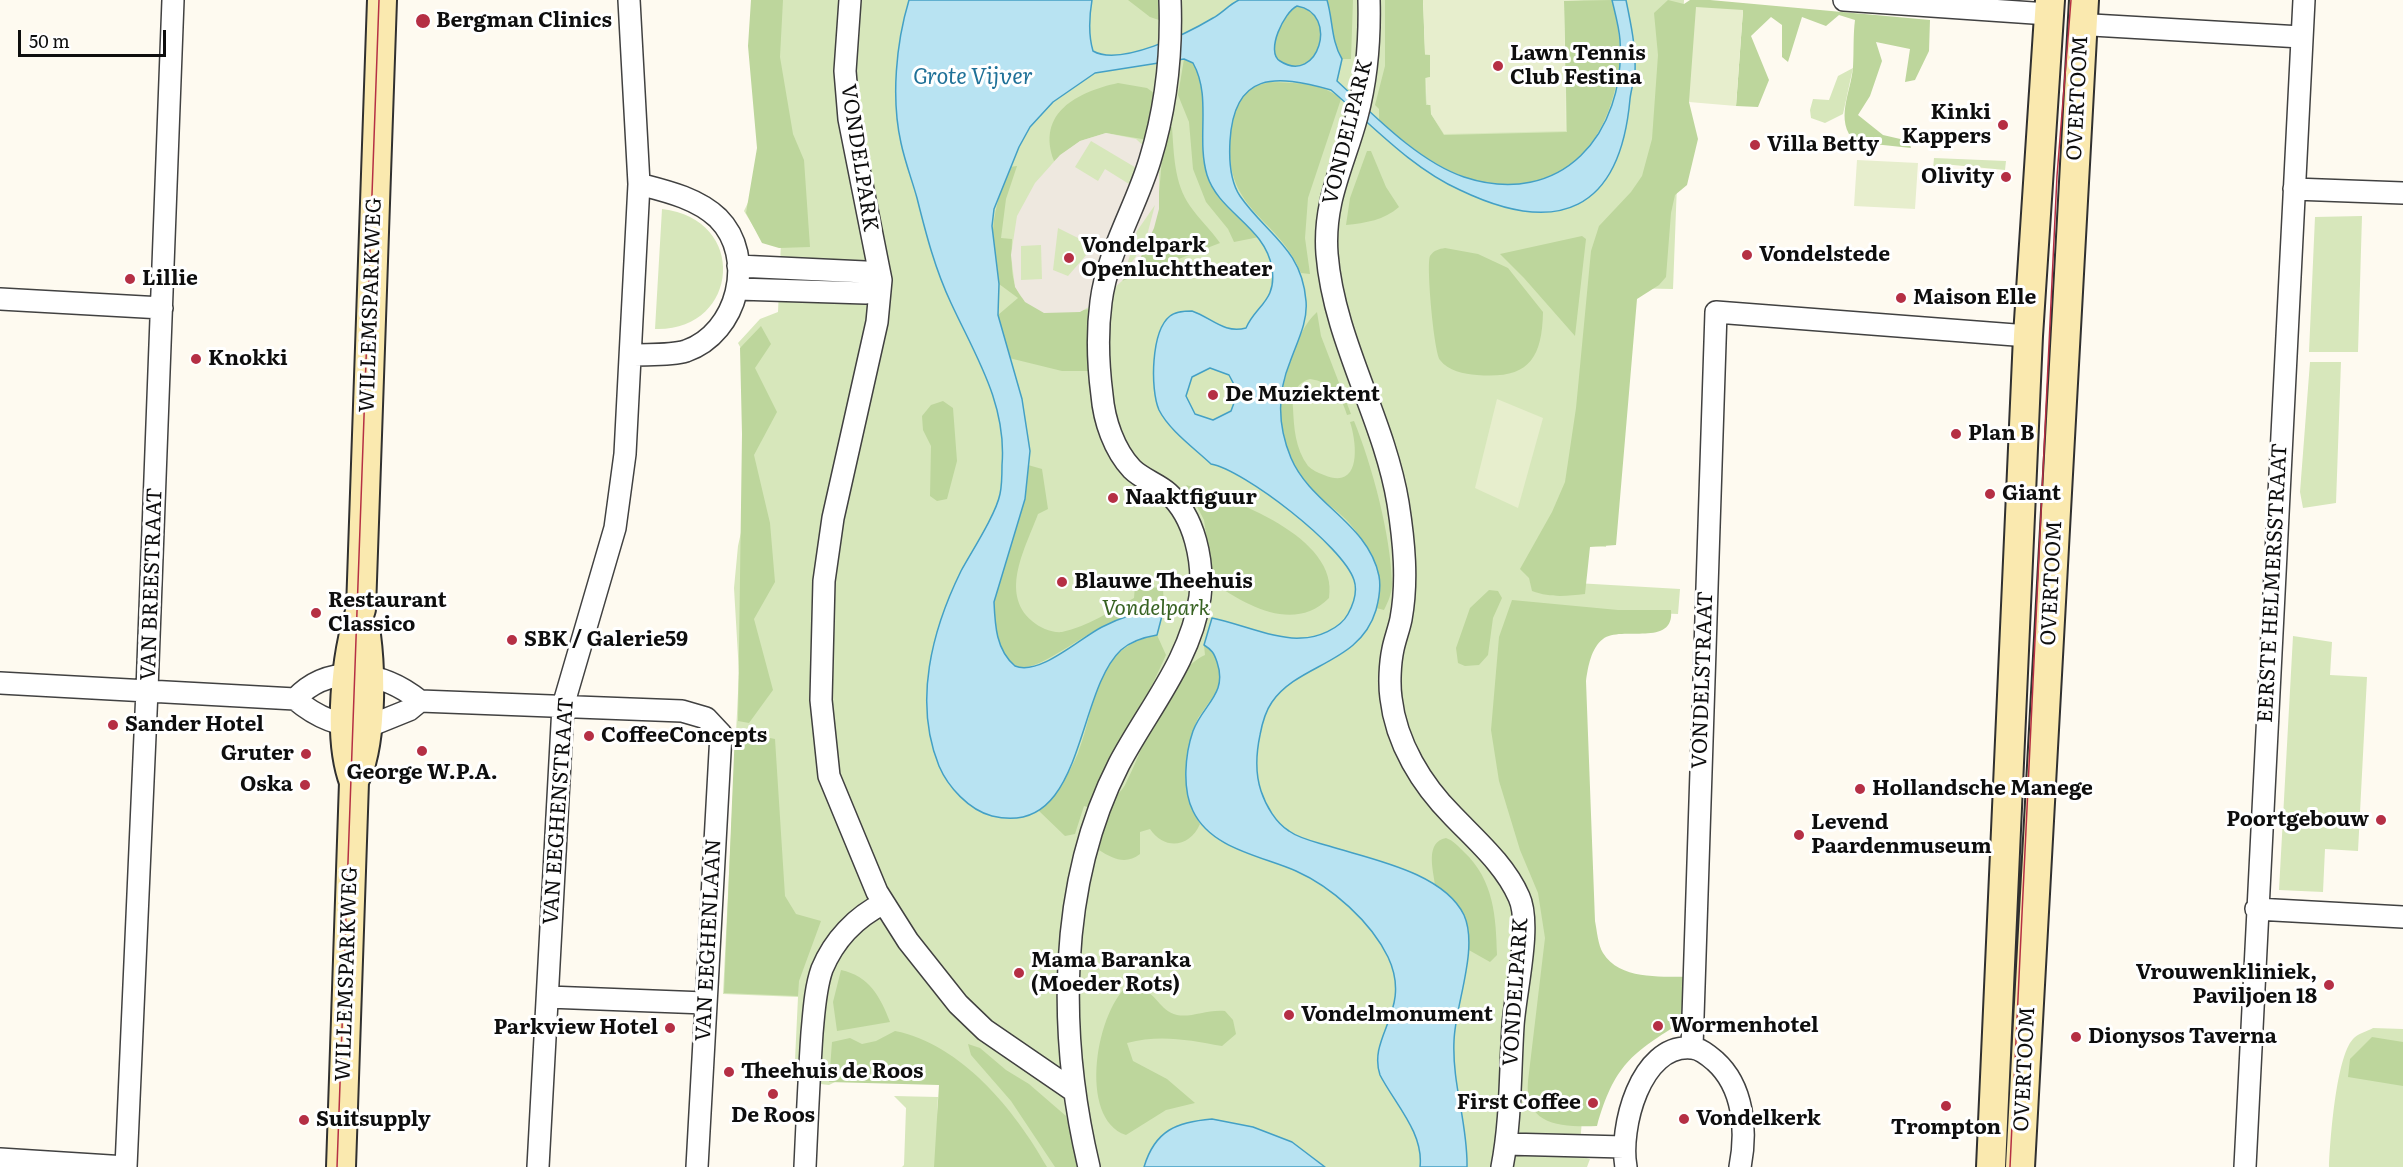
<!DOCTYPE html>
<style>
body{margin:0}
#map{position:relative;width:2403px;height:1167px;overflow:hidden;background:#fefaf0;font-family:Literata,serif}
canvas{display:block}
.scale{position:absolute;left:18px;top:30px;width:148px;height:27px;box-sizing:border-box;border:3px solid #0e0e0e;border-top:0;padding-left:8px;font-size:18px;line-height:21px;white-space:nowrap;color:#0e0e0e;-webkit-text-stroke:4px #fff;paint-order:stroke}
</style>
<div id="map">
<canvas width="2403" height="1167"></canvas>
<div class="scale">50 m</div>
</div>
<script>
const c = document.querySelector('canvas').getContext('2d');
c.lineJoin = 'round';
function paint(path, color) {
  c.fillStyle = color;
  c.fill(path, 'evenodd');
}
function stroke(path, color, width, dash) {
  c.strokeStyle = color;
  c.lineWidth = width;
  c.lineCap = dash ? 'butt' : 'round';
  c.setLineDash(dash || []);
  c.stroke(path);
}
function drawText(font, color, halo, rows, align = 'center') {
  c.font = font + ' Literata,serif';
  c.lineWidth = 6;
  c.setLineDash([]);
  c.textBaseline = 'middle';
  c.strokeStyle = halo;
  c.fillStyle = color;
  for (const [text, x, y, turn = 0] of rows) {
    c.save();
    c.translate(x, y);
    c.rotate((+turn || 0) * Math.PI / 180);
    c.textAlign = isNaN(turn) ? turn : align;
    if (halo) c.strokeText(text, 0, 0);
    c.fillText(text, 0, 0);
    c.restore();
  }
}
paint(new Path2D(`
 M760,0h663l2,54h5v24h-4l1,26 139,27 -2,-131h120l-11,289 -51,-1 -16,259 -29,-2 -1,38 104,6 -2,25 -76,-3 -19,26 -1,483 -3,36 11,3 -3,8h-685l2,-2 2,-57 -12,-12 44,1 -1,22 3,-35 -101,-4 -10,5 -35,-4 4,-84 -75,-3 16,-321 -5,-85 4,-42 14,-64 2,-27 -9,-99 -7,-13 22,-24 18,-7 3,-70 -23,-8 -14,-23 17,-36z
 M1853,68l-10,46 -18,9 -14,-5 -1,-8 3,-11 16,1 9,-24z
 M1934,158l72,3 -1,9 -62,-6 -10,5z
 M662,209c88,10 77,123 -7,120z
 M2362,216l-4,136h-49l6,-135z
 M2310,362h31l-5,141 -33,5 -3,-16z
 M2293,636l39,6 -2,33 37,2 -9,174 -33,-2 -2,43 -44,-2z
 M2373,1028l30,1v138h-74c1,-26 7,-110 24,-128 4,-5 15,-8 20,-11z`), '#d7e7bb');
paint(new Path2D(`
 M751,0h32l-3,57 13,77 11,26 6,87 -31,1 -17,-5 -16,-30 11,-65 -9,-102z
 M1128,0h32l-1,20 -9,-3z
 M1327,0h26l-2,59h-9c-11,-18 -9,-39 -15,-59z
 M1385,0h38l2,55h5v22l-5,1 1,27h4l1,9 13,21 123,-3 -3,-131 48,-1c5,23 10,45 7,68 -11,84 -69,141 -157,108 -29,-11 -60,-35 -83,-56v-11l-4,-4 10,-39z
 M1668,0l16,4 6,-4h20l220,20 -1,31 -14,29 -10,2 5,-33 -34,-7 6,19 -12,35 -12,19 25,20 26,6 2,7 -56,-6c-21,-22 -4,-49 -2,-75 1,-16 0,-32 2,-47l-16,-5 -13,11 -24,-9 -14,45 -6,-5v-32l-11,-8 -20,19 18,44 -11,27 -22,-1 7,-96 -54,92 9,37 -11,46 -12,10 -4,18 -5,64 -7,8 -22,14 -21,246 -26,2 -5,47c-19,2 -34,4 -53,-3l-3,-13 -9,-9 32,-57 13,-30 11,-74 15,-157 8,-25 32,-34 11,-16 10,-37 6,-84 -4,-42z
 M1297,6c43,7 22,80 -17,55 -15,-9 4,-49 17,-55z
 M1184,59l9,4 8,13 2,31 30,105 26,25 -25,5 -6,-13 -22,-27 -13,-33 -4,-47 -11,-27z
 M1269,82c25,1 53,0 72,17l-33,99 -3,40 5,36 -9,-1c-22,-55 -75,-61 -71,-131 1,-19 4,-37 16,-53z
 M1118,83l29,5 14,10 -13,42 -42,-7 -26,8 -26,20c-18,-48 23,-69 64,-78z
 M1166,125l6,2c2,27 2,56 18,79 9,13 21,24 30,37l-98,38c45,-50 34,-95 44,-156z
 M1367,151h4l15,36 13,20c-15,13 -33,16 -53,18l4,-27z
 M1017,166l-11,33 -5,39 11,1c-1,34 -3,68 40,71 17,2 25,2 42,-2l-4,63h-28l-53,-13 -11,-43 20,-17 -19,-14c-12,-47 -6,-73 10,-117z
 M1582,236l4,3 -11,97 -51,-58 -24,-24z
 M1445,248l33,6 30,14 35,44c-1,49 -16,67 -66,63 -13,-1 -29,-4 -37,-15 -6,-8 -14,-96 -10,-104 4,-6 9,-7 15,-8z
 M1317,312l4,24 30,78 -4,1c-6,-20 -16,-33 -37,-36 -14,4 -18,15 -17,29 1,20 2,40 15,58 4,4 10,7 16,9 38,16 33,-32 26,-53l4,-1c18,44 37,115 38,163 0,9 -4,18 -8,26l-8,-2 3,-8c-6,-17 -15,-57 -24,-70 -15,-21 -41,-32 -56,-55 -24,-40 -22,-82 -5,-124 7,-16 10,-27 23,-39z
 M761,326l10,18 -16,24 22,44 -23,43 16,68 5,59 -21,37 19,71 -24,33 -11,-2 4,-287 -2,-86z
 M943,401l10,7 4,53 -10,38 -10,2 -7,-5 1,-50 -8,-16 -1,-14 9,-11z
 M1028,465l14,4 6,40 -10,5c-12,33 -39,79 -6,107 8,7 20,12 30,11 25,-5 50,-22 72,-34l1,-12 28,2 1,20c-22,3 -43,9 -62,19 -54,27 -106,87 -108,-25l31,-103z
 M1186,485c45,13 154,52 143,113 -35,35 -81,8 -116,-15l-9,-63z
 M1489,590l9,1 4,7 -9,20 -5,37 -9,10 -14,1 -7,-3 -2,-15 14,-40z
 M1512,600l106,10h53c4,38 -50,15 -68,29 -12,9 -15,28 -17,42l9,240c2,10 3,24 8,32 17,27 56,23 83,24l-2,44c-53,32 -70,45 -87,105 -36,1 -73,0 -69,-45l17,-143 -7,-45 -18,-43 -21,-69 -8,-51 8,-93z
 M1157,635l9,20 -71,154 -11,-3 -9,28 -10,2 -27,-26c18,-16 31,-35 40,-57 20,-50 13,-104 79,-118z
 M1204,645l9,5 9,26 -5,15 -19,27 -6,15v77l8,14c-10,23 -35,27 -50,5l-10,3v22c-14,11 -27,5 -41,-4 4,-16 6,-34 13,-49 4,-6 11,-11 14,-18 19,-36 40,-110 79,-128z
 M735,731l40,8 10,157 11,18 25,7 -22,60 -1,15 -74,-3z
 M1446,838c8,3 12,8 18,14 30,28 32,65 33,103l-7,7 -23,-13c7,-30 -12,-46 -32,-64 -2,-16 -10,-43 11,-47z
 M841,970c28,6 39,26 49,52l-53,9 -4,-29z
 M1131,983c26,8 28,28 46,32 14,3 31,-6 48,-4l8,9 3,14 -14,12c-33,-6 -62,-12 -95,-3l6,18 34,18 28,24 -29,7 -40,25c-49,-16 -30,-128 5,-152z
 M895,1031c66,13 120,79 152,136h-113l5,-82 -110,-3 3,-40 18,-4 12,6 14,-3z
 M2372,1037l31,5v44l-55,-9 2,-18z
 M968,1044l12,4 26,22 23,14 37,32 14,51h-25l-44,-66 -40,-46z`), '#bdd69c');
paint(new Path2D(`
 M1423,0h161l-20,1 2,130 -122,3 -13,-20v-9l-4,-1 -1,-26 4,-1v-22l-5,-1z
 M1696,7l47,3 -7,96 -47,-4z
 M1857,160l61,3 -3,46 -61,-3z
 M1497,399l46,19 -25,90 -43,-20z`), '#e7eecd');
paint(new Path2D(`
 M1106,133l30,6 12,11 11,22v37l-5,19 -14,31 -18,22 -21,19 -21,12 -36,1 -19,-11 -10,-15 -4,-32 6,-39 18,-33 25,-28 20,-14zM1091,141l47,28 -9,15 -24,-15 -7,12 -23,-14zM1155,205l-10,38 -20,29 12,-41zM1058,228l36,18 -26,30 -15,-6zM1041,245l1,34 -21,1v-34z`), '#eee8df');
const water = new Path2D(`
 M909,0h183c-3,18 -4,34 1,51 27,16 95,-18 120,-33 8,-4 18,-15 26,-18 12,0 71,0 88,0 6,20 4,41 15,59l-5,22c36,33 80,80 127,96 97,32 162,-43 156,-137 -1,-13 -5,-27 -8,-40h14c5,24 10,48 9,72 -1,9 -4,18 -5,27 -10,112 -72,138 -170,91 -49,-22 -89,-66 -129,-100 -56,-16 -97,-18 -101,51 -1,17 0,40 10,55 26,38 62,52 66,105 2,21 -9,41 -16,61 -13,32 -12,65 1,96 20,47 77,65 88,118 2,11 0,23 -3,34 -16,54 -77,53 -104,92 -7,10 -10,22 -12,33 -4,19 -5,38 1,56 5,15 15,32 28,40 11,8 27,11 40,15 41,13 114,26 135,69 15,34 -9,90 -10,126 -2,44 14,83 13,126h-47c4,-34 -25,-63 -40,-92 -13,-39 33,-65 8,-118 -17,-35 -56,-70 -92,-86 -34,-15 -85,-22 -103,-60 -11,-22 -8,-57 0,-80 10,-27 35,-37 24,-69 -3,-9 -5,-12 -13,-17l8,-27c26,5 64,22 89,20 16,0 39,-9 47,-24 6,-11 10,-22 6,-34 -11,-34 -110,-110 -143,-116 -17,-16 -42,-34 -52,-54 -9,-21 -8,-79 11,-94 6,-5 15,-5 22,-5 20,7 32,23 54,17 10,-23 31,-27 26,-60 -7,-42 -53,-55 -65,-93 -11,-37 5,-78 -14,-112l-9,-4 -89,14 -42,29 -23,25 -11,20 -25,62 -2,17 7,58 -1,31 24,84 8,52 -5,48 -31,103c1,23 2,48 21,64 25,10 65,-28 87,-39 19,-10 40,-16 62,-19l-7,27c-12,2 -27,7 -36,15 -46,43 -36,189 -129,166 -23,-6 -44,-29 -53,-50 -26,-64 -7,-136 22,-195 11,-20 35,-57 39,-77 2,-9 2,-20 2,-29 5,-61 -27,-110 -51,-162 -16,-34 -25,-69 -34,-105 -5,-18 -12,-36 -16,-55 -10,-44 -5,-100 8,-143zM1297,6c43,7 21,80 -17,55 -15,-9 4,-49 17,-55zM1210,368l19,7 9,17 -7,19 -18,9 -18,-6 -9,-18 6,-19z
 M1212,1119l41,8 39,15 33,25h-181c11,-37 33,-45 68,-48z`);
paint(water, '#b8e3f2');
stroke(water, '#43a0c5', 1.5);
const street = new Path2D(`
 M850,0l-5,71 4,48 32,161 -4,42 -44,196 -9,63 -3,119 8,76 48,116 31,49 50,63 27,26 89,61
 M1369,0c1,39 -2,78 -12,116 -13,49 -34,85 -30,138 7,87 57,164 71,249 6,38 10,78 3,116 -2,10 -6,20 -8,30 -3,14 -4,35 -2,49 5,45 31,87 62,118 24,25 52,49 66,81 13,28 -4,96 -6,129 -3,47 -2,95 -11,141
 M1844,0l204,14
 M2082,21l10,4 209,12
 M2294,189l109,4
 M738,266l127,6 16,8 -15,13 -128,-4
 M0,299l162,9
 M631,355c17,-1 39,1 55,-4 52,-18 71,-94 32,-133 -21,-20 -52,-27 -79,-34
 M0,683l295,16c21,18 44,28 72,28l42,-17 11,-9
 M295,699c35,-37 88,-28 125,2l262,10 24,7 15,16 -24,433
 M2256,909l147,8
 M548,997l157,6
 M1692,1047l24,-735 312,24
 M1506,1144l118,3
 M0,1159l126,8
 M126,1167l21,-477 26,-690
 M538,1167l25,-461 52,-178 10,-74 14,-270 -10,-184
 M805,1167c2,-45 4,-90 7,-134 2,-21 3,-44 10,-64 12,-29 34,-52 62,-66
 M1089,1167c-31,-130 -32,-282 30,-403 29,-55 72,-104 81,-167 4,-35 -5,-80 -32,-104 -10,-9 -26,-14 -36,-24 -18,-19 -28,-49 -30,-74 -4,-31 -5,-63 -1,-93 6,-49 35,-95 49,-142 16,-52 22,-106 20,-160
 M1626,1167c-7,-38 14,-123 65,-119 9,0 17,7 24,13 29,26 32,70 25,106
 M2245,1167l59,-1167`);
const secondary = new Path2D(`
 M354,781c18,-34 17,-108 12,-146
 M341,1167l13,-385c-17,-45 -8,-128 7,-173l21,-609
 M1991,1167l37,-831 22,-336
 M2020,1167l64,-1167`);
stroke(street, '#414141', 24);
stroke(secondary, '#303030', 32);
stroke(street, '#fff', 21);
stroke(secondary, '#fae9af', 28);
stroke(new Path2D(`
 M337,1167l42,-1167
 M2010,1167l47,-991 14,-176`), '#b52f44', 1.5);
for (const [x, y, r, color] of [
 [423,21,8,"#b52f44"],
 [1498,66,6,"#b52f44"],
 [2003,125,6,"#b52f44"],
 [1755,145,6,"#b52f44"],
 [2006,177,6,"#b52f44"],
 [1747,255,6,"#b52f44"],
 [1069,258,6,"#b52f44"],
 [130,279,6,"#b52f44"],
 [1901,298,6,"#b52f44"],
 [196,359,6,"#b52f44"],
 [1213,395,6,"#b52f44"],
 [1956,434,6,"#b52f44"],
 [1990,494,6,"#b52f44"],
 [1113,498,6,"#b52f44"],
 [1062,582,6,"#b52f44"],
 [316,613,6,"#b52f44"],
 [512,640,6,"#b52f44"],
 [113,725,6,"#b52f44"],
 [589,736,6,"#b52f44"],
 [422,751,6,"#b52f44"],
 [306,754,6,"#b52f44"],
 [305,785,6,"#b52f44"],
 [1860,789,6,"#b52f44"],
 [2381,820,6,"#b52f44"],
 [1799,835,6,"#b52f44"],
 [1019,973,6,"#b52f44"],
 [2329,985,6,"#b52f44"],
 [1289,1015,6,"#b52f44"],
 [1658,1026,6,"#b52f44"],
 [670,1028,6,"#b52f44"],
 [2076,1037,6,"#b52f44"],
 [729,1072,6,"#b52f44"],
 [773,1094,6,"#b52f44"],
 [1593,1103,6,"#b52f44"],
 [1946,1106,6,"#b52f44"],
 [1684,1119,6,"#b52f44"],
 [304,1120,6,"#b52f44"]
]) {
  const dot = new Path2D();
  dot.arc(x, y, r, 0, 2 * Math.PI);
  c.fillStyle = color;
  c.fill(dot);
  stroke(dot, '#fff', 2);
}
drawText('bold 21px', '#0e0e0e', '#fff', [
 ["Bergman Clinics",436,21],
 ["Lawn Tennis",1510,54],
 ["Club Festina",1510,78],
 ["Kinki",1991,113,"right"],
 ["Kappers",1991,137,"right"],
 ["Villa Betty",1767,145],
 ["Olivity",1994,177,"right"],
 ["Vondelpark",1081,246],
 ["Openluchttheater",1081,270],
 ["Vondelstede",1759,255],
 ["Lillie",142,279],
 ["Maison Elle",1913,298],
 ["Knokki",208,359],
 ["De Muziektent",1225,395],
 ["Plan B",1968,434],
 ["Giant",2002,494],
 ["Naaktfiguur",1125,498],
 ["Blauwe Theehuis",1074,582],
 ["Restaurant",328,601],
 ["Classico",328,625],
 ["SBK / Galerie59",524,640],
 ["Sander Hotel",125,725],
 ["CoffeeConcepts",601,736],
 ["Gruter",294,754,"right"],
 ["George W.P.A.",422,773,"center"],
 ["Oska",293,785,"right"],
 ["Hollandsche Manege",1872,789],
 ["Poortgebouw",2369,820,"right"],
 ["Levend",1811,823],
 ["Paardenmuseum",1811,847],
 ["Mama Baranka",1031,961],
 ["(Moeder Rots)",1031,985],
 ["Vrouwenkliniek,",2317,973,"right"],
 ["Paviljoen 18",2317,997,"right"],
 ["Vondelmonument",1301,1015],
 ["Wormenhotel",1670,1026],
 ["Parkview Hotel",658,1028,"right"],
 ["Dionysos Taverna",2088,1037],
 ["Theehuis de Roos",741,1072],
 ["First Coffee",1581,1103,"right"],
 ["De Roos",773,1116,"center"],
 ["Vondelkerk",1696,1119],
 ["Suitsupply",316,1120],
 ["Trompton",1946,1128,"center"]
], 'left');
drawText('21px', '#0e0e0e', '#fff', [
 ["OVERTOOM",2078,98,-87],
 ["VONDELPARK",1348,132,-76],
 ["VONDELPARK",859,158,81],
 ["WILLEMSPARKWEG",371,305,-88],
 ["OVERTOOM",2052,583,-87],
 ["EERSTE HELMERSSTRAAT",2273,583,-87],
 ["VAN BREESTRAAT",152,584,-88],
 ["VONDELSTRAAT",1703,680,-88],
 ["VAN EEGHENSTRAAT",559,811,-86],
 ["VAN EEGHENLAAN",709,940,-87],
 ["WILLEMSPARKWEG",347,974,-88],
 ["VONDELPARK",1516,992,-86],
 ["OVERTOOM",2025,1069,-87]
]);
drawText('italic 21px', '#376222', '#fff', [
 ["Vondelpark",1156,609]
]);
drawText('italic 22px', '#1f7198', '#fff', [
 ["Grote Vijver",973,78]
]);
</script>
